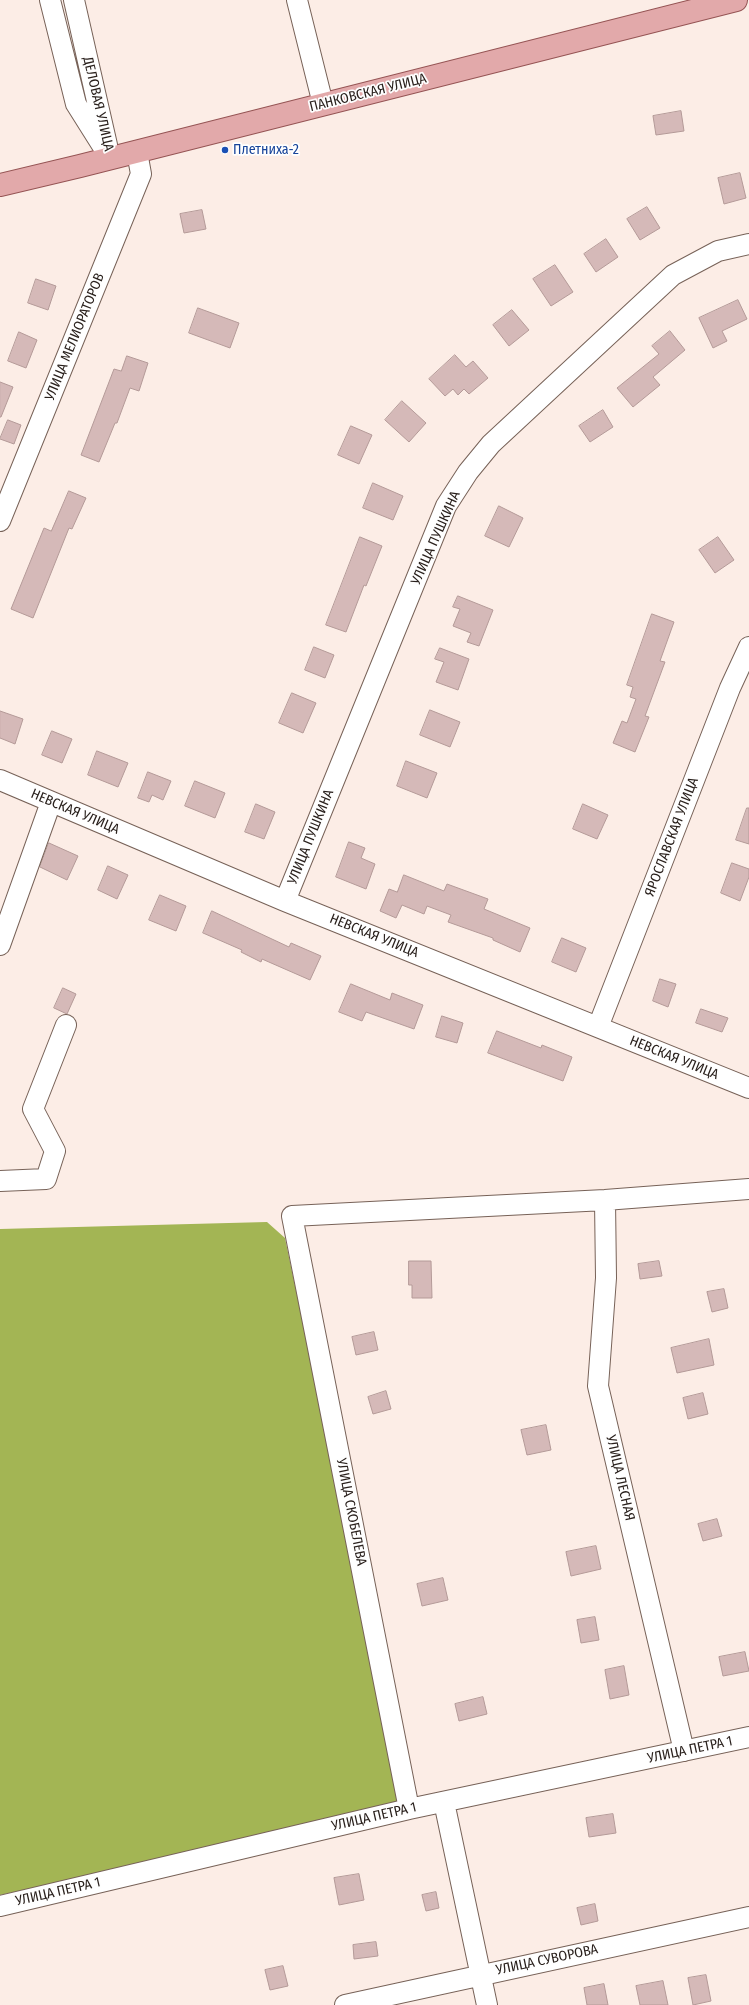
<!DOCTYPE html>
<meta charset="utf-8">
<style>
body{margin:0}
canvas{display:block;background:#fcede6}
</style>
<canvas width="749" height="2005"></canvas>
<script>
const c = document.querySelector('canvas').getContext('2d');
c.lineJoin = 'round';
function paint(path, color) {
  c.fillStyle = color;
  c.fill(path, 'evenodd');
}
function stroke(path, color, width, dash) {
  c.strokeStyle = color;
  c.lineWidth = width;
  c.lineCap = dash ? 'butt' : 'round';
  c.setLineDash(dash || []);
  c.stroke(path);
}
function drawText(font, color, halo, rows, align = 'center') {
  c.font = font + ' "Fira Sans Condensed",sans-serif';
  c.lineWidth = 3.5;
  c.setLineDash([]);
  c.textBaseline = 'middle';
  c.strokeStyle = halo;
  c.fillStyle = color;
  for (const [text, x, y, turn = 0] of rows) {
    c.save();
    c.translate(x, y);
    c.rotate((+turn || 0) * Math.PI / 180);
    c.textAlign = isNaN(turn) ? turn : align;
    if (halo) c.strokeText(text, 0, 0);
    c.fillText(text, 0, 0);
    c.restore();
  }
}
paint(new Path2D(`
 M267,1222l18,16 119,569 -404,88v-666z`), '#a3b554');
const building = new Path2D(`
 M681,111l3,20 -28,4 -3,-19z
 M740,173l6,25 -22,6 -6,-26z
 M647,207l13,21 -20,12 -13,-21z
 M202,210l4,19 -22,4 -4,-19z
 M606,239l12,18 -22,15 -12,-18z
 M555,265l18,27 -22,14 -18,-27z
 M36,279l20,7 -8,24 -20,-7z
 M738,300l9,19 -25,12 5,10 -14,7 -14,-30z
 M198,308l41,15 -9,25 -41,-15z
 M512,310l17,20 -20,16 -16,-21z
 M670,331l15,19 -32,27 7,8 -27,22 -16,-19 42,-34 -7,-8z
 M19,332l18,8 -11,28 -18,-7z
 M455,355l11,12 7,-6 15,17 -19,16 -5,-5 -6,6 -5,-6 -8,7 -16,-17z
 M127,356l21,7 -9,28 -9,-3 -13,35h-2l-16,39 -18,-7 33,-86 7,2z
 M0,382l13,5 -12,30h-1z
 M402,401l24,22 -17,19 -24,-22z
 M603,410l10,17 -23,15 -11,-16z
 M8,420l13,5 -7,19 -14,-5z
 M351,426l21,9 -13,29 -21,-9z
 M373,483l30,13 -10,24 -30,-12z
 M69,491l17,7 -14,31 -3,-1 -36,90 -22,-9 33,-81 7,3z
 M499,506l24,12 -14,29 -24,-11z
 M360,537l22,9 -16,40 -2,-1 -18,47 -20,-7z
 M718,537l16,23 -19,13 -16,-23z
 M458,596l35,14 -14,36 -12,-4 4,-9 -18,-7 7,-17 -7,-2z
 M652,614l22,8 -14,39 5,1 -20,54 4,1 -14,35 -22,-9 9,-22 5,2 9,-24 -6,-2 3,-10 -6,-2z
 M314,647l20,8 -9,23 -20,-8z
 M440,648l29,11 -11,31 -22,-8 8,-20 -9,-3z
 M292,693l24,10 -13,30 -24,-10z
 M430,710l30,12 -10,25 -30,-12z
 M0,711l23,8 -8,25 -15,-6z
 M52,731l20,8 -10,24 -20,-8z
 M97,751l31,12 -10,24 -30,-12z
 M406,761l31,12 -10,25 -30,-12z
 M148,772l23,9 -8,19 -11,-5 -3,7 -11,-4z
 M195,781l30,12 -10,25 -30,-12z
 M256,804l19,8 -11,27 -19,-7z
 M583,804l25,11 -11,24 -24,-10z
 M747,808h2v36l-13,-4z
 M349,842l16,6 -4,10 14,6 -9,25 -30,-12z
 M49,843l29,13 -11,24 -27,-13z
 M732,863l17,6v8l-9,24 -19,-8z
 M108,866l20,9 -11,24 -19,-9z
 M404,875l40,16 3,-7 41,15 -4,10 46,19 -10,24 -27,-12v-2l-45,-16 3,-7 -24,-9 -3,8 -22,-9 -6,13 -16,-7 9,-22 8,3z
 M160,895l26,11 -10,25 -27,-11z
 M212,911l77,36 2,-4 30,13 -11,24 -48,-21 -1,3 -20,-10 1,-2 -39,-17z
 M562,938l24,10 -10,24 -24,-10z
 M660,979l16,5 -8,23 -15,-6z
 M351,984l39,16 2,-7 31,12 -9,24 -48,-17 -4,9 -23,-9z
 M63,988l13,6 -9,20 -13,-6z
 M701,1009l27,9 -6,14 -26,-9z
 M442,1016l21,7 -6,20 -21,-6z
 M497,1031l44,17 1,-3 30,12 -9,24 -75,-28z
 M409,1261h22l1,37h-20v-13h-3z
 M659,1261l3,15 -22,3 -2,-15z
 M724,1289l4,19 -16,4 -5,-20z
 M374,1332l4,18 -22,5 -4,-18z
 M709,1339l5,26 -37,8 -6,-25z
 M386,1391l5,18 -18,5 -5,-17z
 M703,1393l5,21 -20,5 -5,-21z
 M546,1425l5,25 -24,5 -6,-25z
 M717,1519l5,17 -19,5 -5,-17z
 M596,1546l5,23 -30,7 -5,-24z
 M443,1578l5,22 -26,6 -5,-22z
 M595,1617l4,23 -18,3 -4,-23z
 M745,1652l4,19 -26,5 -4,-19z
 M624,1666l5,29 -19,4 -5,-29z
 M483,1697l4,17 -28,7 -4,-17z
 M613,1814l3,19 -27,4 -3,-19z
 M359,1874l5,26 -25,5 -5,-27z
 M436,1892l3,16 -13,3 -4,-16z
 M595,1904l3,17 -17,4 -4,-17z
 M376,1942l2,14 -24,3 -1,-14z
 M283,1966l5,20 -18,4 -5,-20z
 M706,1975l5,26 -18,4 -5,-27z
 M663,1981l5,24h-28l-4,-19z
 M604,1984l4,21h-21l-3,-17z`);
paint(building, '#d5b9b8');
stroke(building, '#b49a98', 1);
const minor = new Path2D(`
 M50,0l26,104 34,54
 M74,0l33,145
 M297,0l26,104
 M0,521l141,-347 -4,-22
 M0,780l285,121 464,187
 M285,901l161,-395 22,-34 23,-28 182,-169 45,-24 31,-7
 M0,945l51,-143
 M598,1027l132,-339 19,-41
 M0,1181l46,-2 9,-28 -22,-42 33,-84
 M605,1200l1,78 -8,108 86,365
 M444,1802l43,203
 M409,1809l-117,-593 313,-16 144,-11
 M0,1906l409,-97 340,-72
 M345,2005l404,-88`);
const major = new Path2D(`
 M0,185l80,-19 656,-166`);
stroke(minor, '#776258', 22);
stroke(major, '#955454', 24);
stroke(minor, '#fff', 20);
stroke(major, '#e2a9aa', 22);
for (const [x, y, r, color] of [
 [225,150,4,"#1a4fb4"]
]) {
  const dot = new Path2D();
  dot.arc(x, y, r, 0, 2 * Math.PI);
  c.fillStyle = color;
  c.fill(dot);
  stroke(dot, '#fefefe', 1.5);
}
drawText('14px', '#2a211d', '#fefefe', [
 ["ПАНКОВСКАЯ УЛИЦА",368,93,-14],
 ["ДЕЛОВАЯ УЛИЦА",98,104,77],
 ["УЛИЦА МЕЛИОРАТОРОВ",75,337,-68],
 ["УЛИЦА ПУШКИНА",436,538,-66],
 ["НЕВСКАЯ УЛИЦА",75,812,23],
 ["УЛИЦА ПУШКИНА",311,837,-68],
 ["ЯРОСЛАВСКАЯ УЛИЦА",672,837,-69],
 ["НЕВСКАЯ УЛИЦА",374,936,22],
 ["НЕВСКАЯ УЛИЦА",674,1058,22],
 ["УЛИЦА ЛЕСНАЯ",620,1478,77],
 ["УЛИЦА СКОБЕЛЕВА",351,1512,79],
 ["УЛИЦА ПЕТРА 1",690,1750,-12],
 ["УЛИЦА ПЕТРА 1",374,1817,-13],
 ["УЛИЦА ПЕТРА 1",58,1892,-13],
 ["УЛИЦА СУВОРОВА",547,1960,-12]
]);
drawText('14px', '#164399', '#fefefe', [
 ["Плетниха-2",233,150]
], 'left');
</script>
